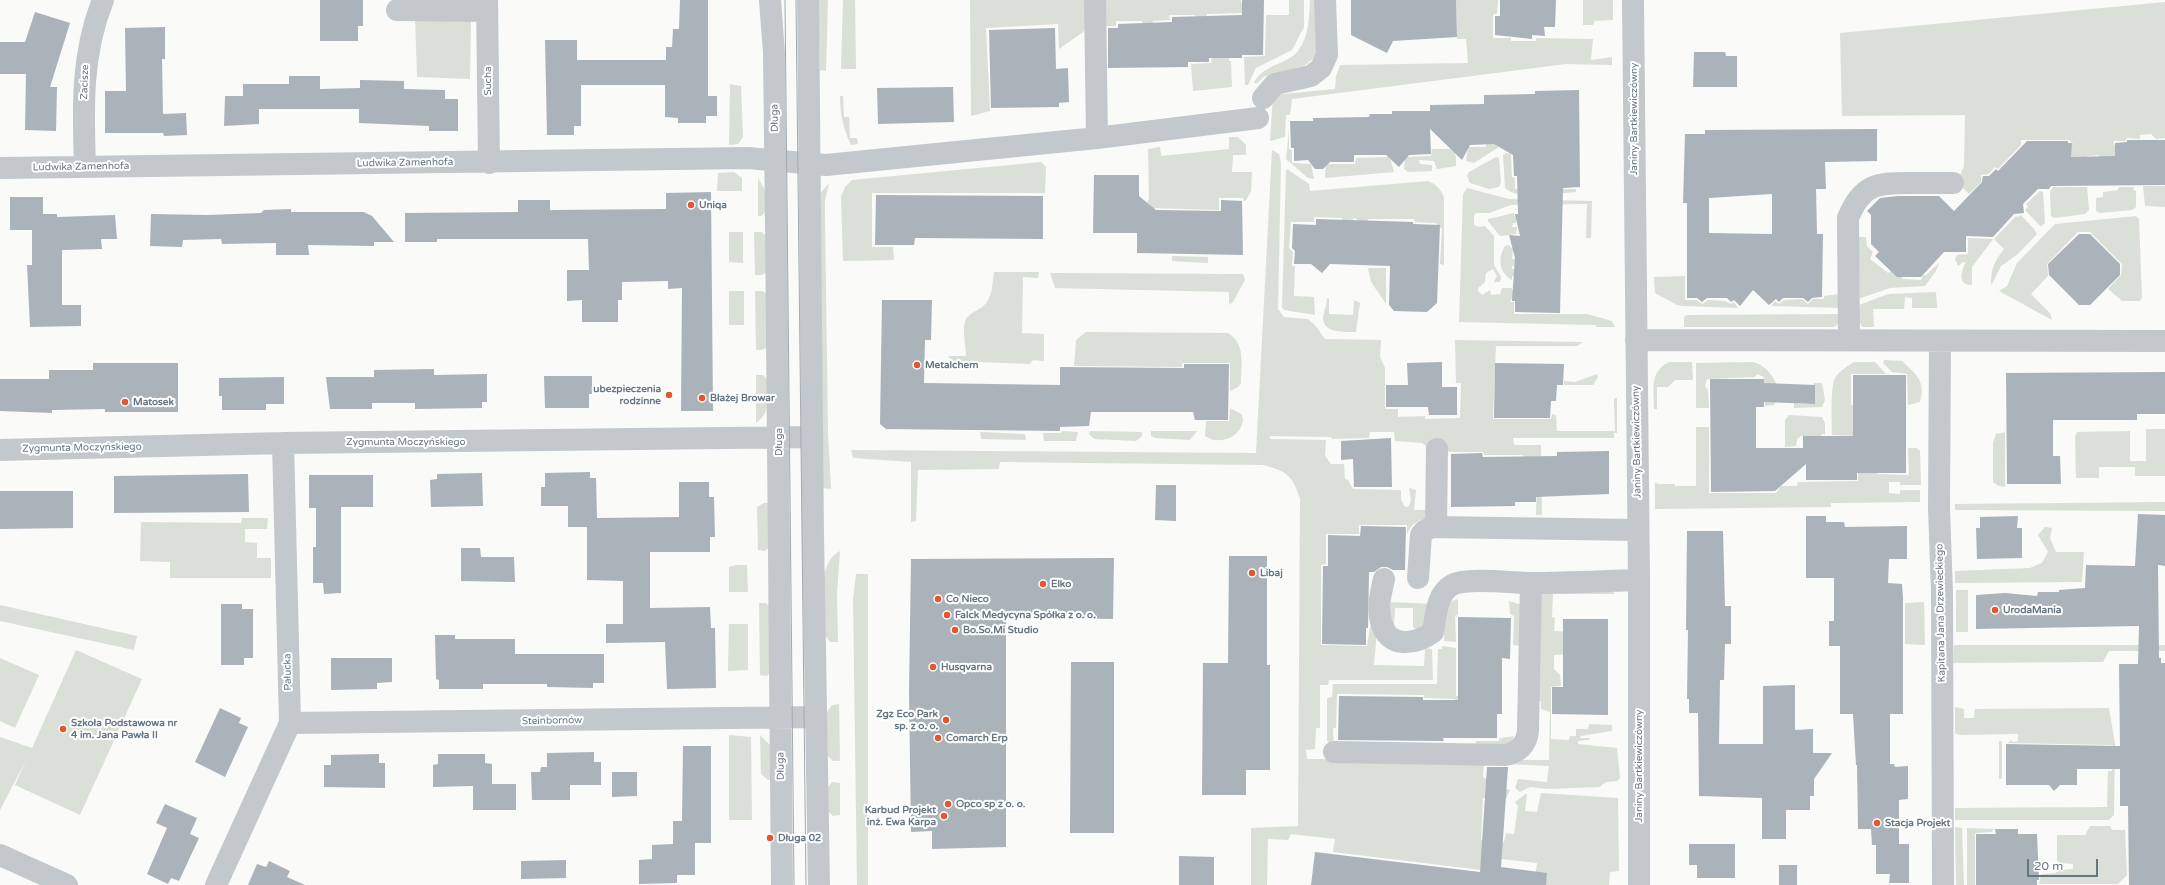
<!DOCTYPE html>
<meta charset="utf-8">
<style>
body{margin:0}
#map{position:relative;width:2165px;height:885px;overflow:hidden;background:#fafaf8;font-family:"Varela Round",sans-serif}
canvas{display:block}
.scale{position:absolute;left:2027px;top:859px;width:71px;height:18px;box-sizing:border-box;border:2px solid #657683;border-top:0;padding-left:5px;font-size:12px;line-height:14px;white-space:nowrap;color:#657683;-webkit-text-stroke:3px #fff;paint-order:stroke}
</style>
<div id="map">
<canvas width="2165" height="885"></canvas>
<div class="scale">20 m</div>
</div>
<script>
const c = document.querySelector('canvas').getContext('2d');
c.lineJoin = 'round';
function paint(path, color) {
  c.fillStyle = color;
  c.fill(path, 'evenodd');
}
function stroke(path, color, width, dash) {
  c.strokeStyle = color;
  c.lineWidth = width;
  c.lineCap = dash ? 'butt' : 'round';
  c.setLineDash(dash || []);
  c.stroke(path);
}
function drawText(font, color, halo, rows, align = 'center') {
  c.font = font + ' "Varela Round",sans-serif';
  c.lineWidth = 4;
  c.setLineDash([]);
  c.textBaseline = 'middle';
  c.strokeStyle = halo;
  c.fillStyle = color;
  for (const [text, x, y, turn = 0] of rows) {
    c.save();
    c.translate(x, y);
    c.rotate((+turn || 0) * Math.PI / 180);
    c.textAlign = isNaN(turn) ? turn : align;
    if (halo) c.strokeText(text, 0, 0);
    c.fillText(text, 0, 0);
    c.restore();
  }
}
paint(new Path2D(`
 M818,0h10l-2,71 -6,-1z
 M843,0h12l1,69h-15z
 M970,0h119l1,27 -31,22 -1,-25 -72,4 4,83 -19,5z
 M1102,0h139v3l4,-1v11l-38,1 -1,5h-11v-4h-26l1,5 -17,1 -1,5h-10v-5h-26v5h-14z
 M1289,0h15v27l-12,23 -36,18 -8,17h-3l-1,-28 21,-1 1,-41h23z
 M1310,0h7l2,46 -4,11 -11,9 -39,10 -9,8 -2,-2c12,-19 33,-17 44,-31 11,-14 11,-34 12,-51z
 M1456,0h42l-1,14h-4v24h18v3h25v-3l57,1 -2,21 21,-3v8l-46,-1 -274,35 -2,16h-4l-1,22 -15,4 3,-46 62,-6 1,-13 4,-11 128,-2 -2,-24h-9z
 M1583,0h30v20l-18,1 -2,4h-10z
 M2165,2v136l-9,1 -5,-5 -11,1v4l-13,-1 -1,3h-12v4h2v15l-16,1 -1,-6 -12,1v5h-17v-17h3l-4,-4h-48v5l-23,24 -3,-2 -6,7 -8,1v7l-12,12 -12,-12 7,-16 1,-51 -123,1 -2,-83z
 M415,16l56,2 -1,61 -53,-2z
 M1212,57h17v4h2l1,26 -39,4 -2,-27 20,-1z
 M730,84l11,2 2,51 -5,7 -9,1z
 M840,96h3l1,21h5l1,21h7l1,6 -7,1c-8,-17 -11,-31 -11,-49z
 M1289,130v19l3,1v13l19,1 3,15 -6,-1 -22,-19z
 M1487,134l12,13 -25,16 -8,-2 2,-14h18z
 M1229,137h9l8,8v10h-13l-1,17h20l-1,20 -5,8 -2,1 -1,-3h-24v12l-70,-2 -2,-5 2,-4 -1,-50 12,-2 1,9 68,-7z
 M1432,149h21l3,8v9l-19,3 -3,-8 -15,-1 1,4 12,1v6l-24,1 -4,-3 1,-12 26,-1z
 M1272,150l7,4 2,9 -3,146 6,8 24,2 7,6 10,14 56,1 -1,17 5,11v41h13v8l27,-1v3l35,-1 1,-35h-5l-1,-43 128,2 -6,4h-81l-3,73h58l1,-5 4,1 1,16h58l-1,-32 3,-1v35h-3v5h-101l1,7h27l1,70h-6l2,-56 -14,-1 -1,-3h-39l-1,-3h-33l-8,-3 -15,12 -1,-15 -4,-3 -27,-2 -1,-9h-24l-1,6 -37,1 -1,-2 -61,-1v3l56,1 -1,16 6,8h13l1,15 3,1 5,9 48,1v9l3,7 4,1c5,-6 2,-12 1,-19l7,2 -2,20h12l6,8c-12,1 -20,4 -25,16v-9h-48v9h-33v30l-5,1v80l46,1 3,-19h3l4,4 -3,34 50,1 1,-18 7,1 1,31h-104l-1,5h-8v43h-4l-1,21 -9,1 1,9 242,1 1,-48 -9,-3v-8h-6l6,-105 2,-3 71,-3v4h-61l-1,23 3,1 -1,13 16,1 1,22 -17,1v14l6,6 1,11 -10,1v52l18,1 1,-4h6v-7h12l1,-5 23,1v6l-31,5 -1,2h10l-1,2 -11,1v3l39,4 3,30 -3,3 -11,1 -7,5 -53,2 -16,-2 -10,5 -5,-4 3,-9 29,3 2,-16 -65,-3 -1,15 16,2 3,8 8,2 -4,9 -23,-1 -2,42 23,2 2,-9 8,1 4,-28 -3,-4 12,-9 -2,18 12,1 4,-19 77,5 1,73 -9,1 -1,13h-75l3,-22 -45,-5 -2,13 -157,-19 2,-13 -44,-5 -3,6 -20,-1 -1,46h-16v-57l47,-2 2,-327c-7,-23 -13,-28 -37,-34l-263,-3 -1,7 -81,1 -2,51 -5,1v-60l-58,-4 -2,-8 405,3z
 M1506,153l5,1 1,23 3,1v11h61v3c-16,1 -61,8 -71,-4l-2,-33z
 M1390,157l4,15 -69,6 1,-14h29l1,-6z
 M1496,157l3,1 2,24 -2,5 -10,2 -19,-6 -3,-7 2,-4z
 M1041,162l5,5 -1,26h-173v54h21l1,13 -51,1 -2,-65 4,-9 7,-7z
 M1287,169l22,15 1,7 118,-10c9,4 13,8 16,17v67l-4,-1 2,-35 -7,-6 -20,-1 -1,-3h-46v5h-11v-5l-4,-1v6h-10l-1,-6 -28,-1v5h-23l-2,26 4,4 -1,14h3l-1,30 20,1 1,18 -31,-5 -2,-3 4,-136z
 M734,172l8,6v13h-25l1,-18z
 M758,178l7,12 1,22 -5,4h-3z
 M829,183l-4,18v14l3,217 3,57 -8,-1 -3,-294z
 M2143,186h22v21l-20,-1z
 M2053,187h34l2,23 -4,4 -31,4 -3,-2 -1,-24z
 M2119,187h15l-1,3 3,1v16l-4,3 -32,3 -4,-2v-13l7,-1v-5l15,-2z
 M1467,188l42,11 83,2 -1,37h-5l1,-34 -76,1 -22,8h-13l-2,3v9l5,2 6,-1 9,10v29l7,12 -1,5h-6l3,-6 -4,-7 -7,4 -1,9 -7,6v3l4,4 8,-5 1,5 9,-1 2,-6h10v2h2v9h-3v3h3v12h73l25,7 3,6h-19v-2l-137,-3 4,-128z
 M2040,191l3,1 2,31 -4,4 -16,-17 3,-3 -2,-3z
 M1514,213v3l3,1 -1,6h-3l-1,4h5l-1,7 -16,2 -12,-15v-2z
 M2021,215l13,14 3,5 -19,20 -17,12 -9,18 -1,-1c0,-16 4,-22 13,-34l-10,-10 22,-23 2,1z
 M2136,216l3,3 3,79 -2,3h-18l-14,-12 13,-14 1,-11 -32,-32h-12l-31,32 1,12 -17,18 19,19 2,7 -53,-29 8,-5 10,-23 38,-39z
 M729,232h14v31l-14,-1z
 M754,232h8l5,5v35l-5,3h-7z
 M1857,237h9l1,9 6,6 -3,7 18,14 3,-2 10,5 2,3 18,1 2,-5h3l13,-12 -3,8 -11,15 -35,2 -32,11z
 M1968,238l25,1 -21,28v18c-15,0 -11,-14 -6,-23h-3l-5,4 -3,-7 2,-4 11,-1z
 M1510,245v2l3,1 -1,11h4l-1,7h-3v3l4,1 -1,7 -3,-1v4c-14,-8 -14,-23 -7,-34z
 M1172,256l36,1v6l-36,-2z
 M1368,268h18v36l-15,-22z
 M994,272h45l-1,6 -15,-1 -1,56 22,1v27l-11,-1 -3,4 -78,-3 -4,-5h18c0,-10 -4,-26 -1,-35 4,-8 10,-9 17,-14 11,-8 10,-23 12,-35z
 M1050,273l193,1 2,6 -12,22 -4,3v-13l-174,-4z
 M1685,276v24h11l7,4 5,-4 17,1 6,3 3,-2 4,6 -54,-2 -7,-1 -22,-12 -1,-16z
 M729,291h15v34h-15z
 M755,291h7l6,4v52l-6,3h-6z
 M1936,292l1,16h-25v-10l-7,-1 -1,12h-31l1,18h-12l-3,-6v-16l29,-11z
 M1840,294v14l-69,-2 4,-5 4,3 5,-4 18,-1 6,5 5,-5h11v-3z
 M1327,298h2v16l24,1 1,-15 6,3 -4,29c-10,0 -34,2 -33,-15 1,-6 4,-12 4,-19z
 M1841,314l-3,10 -4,3h-150v-10l3,-2z
 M1086,332l142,1c18,11 13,32 13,50l-3,4 -8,4v-28h-48v4l-108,-1 2,-26z
 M1884,360l18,1c14,13 24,20 18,41l-12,3 -1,-31 -15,-2 -9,-9z
 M1669,362h23l1,18h-18l-7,7h-11v22h-3c0,-19 -5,-37 15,-47z
 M1753,362c17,4 32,27 21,43l-9,1 -1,-29 -7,-3 -2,3 -48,2 -2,7 3,4 1,18h-13v-45z
 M1854,362h21l11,12h-35v31h7l-2,31 -24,-1c0,-13 -2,-47 3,-57 4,-7 13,-12 19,-16z
 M1597,374l1,3 -5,8h-29v-4l11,1z
 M756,375h7l5,5c0,16 3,33 -12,43z
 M1814,383h8l3,17 -3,7 -28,1v-14h4v10h16z
 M1230,408l11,6 2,5c-1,18 -23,27 -38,17l1,-15h23z
 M1789,415l33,2 3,6v11h-3l-1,2h-20l-4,3 -1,7 -11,1v-27z
 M1696,427h13v66h67l5,-7h16l1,-4 60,-1v-10h20v3l31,1 -1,-27h8l4,3 1,34h-21v-3h-11v11l11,1v-4h20v12l-89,1v4l-176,2v-27l3,2h17v2h21z
 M2146,429h19v47h-30v-9h-36v11h-23l-1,-41 2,-5 53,-1v30h16z
 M1062,431l16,1 -2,9h-32l-1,-8h18z
 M1090,431l52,1v4l-6,5 -42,-2 -5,-5z
 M1151,431h46l-7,9 -35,-2 -4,-2z
 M980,432l45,2 1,6 -45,-1z
 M2005,432v55l-6,-1 -6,-4v-39l3,-9z
 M2165,502v9l-210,-1v-6z
 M764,503h5l1,44 -5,4 -7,-1 -1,-43z
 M242,518h26l-1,11h-22v13l12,1v15h14v20h-101v-16l-30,-1 1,-39 100,1z
 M2045,527l7,1 -2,10 6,14h28l-2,30 -127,1v-12l75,-3 12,-5 6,-11 -10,-17z
 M840,551l-3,42 1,49h-8l-6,-8c0,-25 -9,-70 16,-83z
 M736,565h11l1,27h-19v-25z
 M856,574h12v311h-11l-4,-286z
 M1956,590h12v42h-12z
 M1458,599v16l-3,1 1,26 -12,-1v-31l8,-9z
 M1509,601l10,3 5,5 -4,37 -7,-1 1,-29 -4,-2z
 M1391,602l43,2 -4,19 -13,7 -4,-3v-19h-18l-1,17h-7z
 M1924,602l1,43 -20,-1v-41z
 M759,603h7l5,5v63l-4,5 -7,-1z
 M0,605l137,31 -3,14 -134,-29z
 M729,624h19v46l-20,1z
 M1954,645h211v6h-56l-6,11 -150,1z
 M1442,646l14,2v48h2v5h-3v-2l-31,-1v-3l-87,-1 -1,34h-3l1,19 -7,-6v-43l5,-1 1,-13h104l1,-35h4z
 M76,650l66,29 -62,136 -65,-30 11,-25 -26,50v-73l32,11z
 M0,658l39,17 -24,53 -15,-7z
 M839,704l1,57h-7l-7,-7 -1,-39 7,-10z
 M1955,707l9,2v9h10l1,-9 134,-1 6,36 -1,71 -5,5h-154v-12l152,-1 1,-36h4l1,-26 -106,-2 5,-3v2l6,-1v-7l-59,1 -4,-2z
 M729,735l22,2 1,83h-23z
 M760,735l12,12 3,33h-7l-7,-6z
 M1514,736l-4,8 -34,1v-4h23l1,-3z
 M1999,741h3v38h-3z
 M832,782l8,1v32l-7,1 -9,-9v-14z
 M2090,826h20l2,4h13l2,45 -9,9h-79l2,-10 15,-1 2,-3 15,-1v-5l-14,-1 -2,-2v-26h28z
 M1955,827l7,1 2,57h-8z
 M1967,828l27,1 -2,3 -17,1v52h-8z`), '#dadfd7');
paint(new Path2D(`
 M320,0h43v26h-5v15h-38z
 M680,0h28v96h9v20h-11v7h-28v-5l-13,-1v-32h-84v41h-7v9h-27l-2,-95h32v20h89v-13h6l1,-18h6z
 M1242,0h22l-1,55h-21v3h-33v4h-21v5l-80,1v-40h10v-4l54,-2v-5l70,-2z
 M1351,0h105l1,37 -64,4 -6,12 -36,-18z
 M1500,0h56l-1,27h-11l1,9 -13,-1v4l-37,-4v-19h5z
 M35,12l35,11 -20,64h7l-1,44 -31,-1 1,-56h-26v-32h25z
 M165,27v32h-3l1,55 23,-1 1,22 -23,1 -1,-3h-58v-42h21l-1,-63z
 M1055,28l1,41 12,-1 1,34 -10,1v4l-68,1 -2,-78z
 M1694,52h31l1,4h11v31h-44z
 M289,76h31v13l40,-1v-8l44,1v8l41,1v9h13v32h-29v-5l-70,-3v-14h-100v15l-35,2 1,-30h18v-12h46z
 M953,87l1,35 -76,2 -1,-36z
 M1579,90l1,97 -17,1 -3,125 -45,-1v-11h-3l3,-43 -6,-23 11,1 -5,-22h3l-1,-38h-3l-1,-21 -19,-11 -24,1 -8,15 -32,-31 1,25 -22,1 -10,12 -13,-12h-32v7h-24l-7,7h-8l-7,-9 -14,1v-13h-3l-1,-27h23v-3l56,-1 1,-3h22v-3h38v-6l54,-1v-9l51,-1v-3z
 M1877,129v32l-52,1 1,27h-10l1,45h6l-1,63 -10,1 -4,4 -5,-4h-20l-4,4 -3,-3 -7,6 -16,-15 -13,16 -6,-6 -3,2 -4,-4h-20l-5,4 -5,-4h-10v-95h-4l2,-69h20v-4zM1772,194v40l-63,-1v-35z
 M2127,140h38v45l-114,1 -2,3h-11l-15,15 1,9 -10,1 -21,23 -27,-1v16h-22l-23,25h-24l-22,-21 4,-4 -8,-8v-29l-4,-4 13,-13 18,-2h41l15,15 28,-29 1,-6h6l7,-7 2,2 29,-30h41v2h4l-1,14 44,-1v-13l12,-1z
 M1094,175h45v21l17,14 65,1v-11l21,1 1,54 -106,-2v-20h-44z
 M711,192l2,219h-32l1,-123 -14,1v-8l-46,1v18h-4v22h-36v-22l-15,1v-31h22l-1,-31h-151v3h-32v-29l113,-1v-12h32v10l116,-1v-16z
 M876,195l167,1v43l-128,-1 -1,7h-39z
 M10,197h33v17h14v3l58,-2 2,24h-16l1,10 -40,1v55h19v21l-51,1 -3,-62h5v-35h-22z
 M291,209v3h73l8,4 22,26h-20v4l-66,-1 1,10h-33v-12l-54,1 -1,-5 -38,1 -1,7 -32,-1 1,-32 56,1 54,-2 3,-3z
 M1316,219l97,3v2l27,1 -3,78 -10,9 -33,-1 -5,-6 1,-39 -60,-2 -8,9 -11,-9h-17l1,-13 -3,-3 1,-24 23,1z
 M2079,234h11l30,30v11l-30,30h-11l-30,-30 -1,-11z
 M882,300h50l-1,40h-6l-1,43 136,2v-18l124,1v-4h45l-1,56h-33l-2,-8h-102l-2,14 -29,1v4l-174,-2 -6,-5z
 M1442,362v25h15v28h-28l-1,-8h-42v-22h22l-1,-22z
 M93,363h85v49h-73v-3l-53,1v3l-52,-2v-32h49v-9h44z
 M1495,363l69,1 -1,21h-6l-1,16h-5l-1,17h-56z
 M434,369v6l53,-1v28h-5v6l-67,1v-6h-43v6h-42l-4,-32h48v-7z
 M2165,372v42h-28v6h-84v36h7l1,28h-54l-1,-111z
 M1853,375h53v98h-49v7h-51v-16l-31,27 -64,1 -1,-113h54v4l51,2v19l-51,-2v5h-8v41h47v-12h50z
 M544,376h48v18h-3v14h-44z
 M284,377v27h-18v6h-44v-14h-3v-18z
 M1391,438l1,49h-38l-1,-28 -12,1v-19z
 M1609,451v43l-73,3v5h-21v4l-64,1v-53l31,-1 1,4 74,-1v-4z
 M590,472v6h6l1,40 82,-1v-35h30v15h5l1,40h-5v15h-60v56l60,-1 1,21h4l1,60 -49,1 -2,-47 -59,1v-19h17v-43l-36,-1v-53h-19v-21h-27v-19h4v-14z
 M482,473l1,33 -52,1 -1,-27 7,-1v-5z
 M248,474l1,38 -135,1v-37z
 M309,475h64v32h-32v86l-17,1 -1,-11h-10v-36h3v-39h-7z
 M1156,485h20v36l-21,-1z
 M0,491h73v37l-73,1z
 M2138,514l27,1v51l-7,-1 1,93h2v5h4v222h-36l-1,-79h-8v-37h-43v16h-17l-6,6 -5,-6h-43v-41l114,2 -1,-82h19l1,-38 -163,3v-34l29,-2 32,3 1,-4h21v-2l26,-2 1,-23 49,1z
 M1806,516h20v6h18l1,5 62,-1v33h-18l-1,24 14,1 1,14v116h-13v50h4l1,3 13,-1v33l-9,1v44h10v39h-20l1,-9h-14v-29h-4l-1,-16h-13l-1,-64h-1l-3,-51h-13v-68h-11v-25h5v-43h-28z
 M2018,516l-1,12h5v30l-45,1 -1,-31h4v-11z
 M1361,526l45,1 -1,43h-12l-6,-3h-6l-7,5h-5l-1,56h-2v17l-44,-1 1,-78h5v-31l32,1z
 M1687,531h36l2,75h6v38h-6l-1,36h-4l-1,64h44v-58l32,-1v45l18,-1v24h19l-18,26v17h-4v14h-24v29h-24v-41l-63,-2 -1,-83h-9v-14h-2l1,-69h-2z
 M461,548h19l1,9h33l1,25 -54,-1z
 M1229,556h38v109h3v105h-24v25h-44l1,-132h25z
 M1114,558l-1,61 -107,-2v230l-74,2v-18l-21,1 -2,-139 2,-134z
 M221,604h21v5h11v49h-9v7h-23z
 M1458,617l53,1 -1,41 -8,-1v56h-5v24h-54l1,3 -106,-1 1,-44 84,1v3h35z
 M1563,619h45v96l-56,-1v-27h11z
 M435,635h20v4h60v15h89v29h-11v5l-46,-1v-3h-64v5h-44v-9l-3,-1z
 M331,658h61v24l-15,1v6l-46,1z
 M1071,662h43v171h-44z
 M220,708l21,10 -2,5 9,4 -23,50 -30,-15z
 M683,746h28v97h-16v32h-18v8l-38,1v-24l13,-1v-14l21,-1v-23h9z
 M594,752v10h7v23h-31v15h-38l-1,-28h9l1,-5h6v-14z
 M379,754v9h6v25l-61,-1v-22h7v-10z
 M438,754h47v9l7,1v20h24v26h-43v-24l-40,1v-22l5,-1z
 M1487,767h21l-7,100 46,6 -1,12h-235l4,-33 165,20z
 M612,772h25v24l-25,1z
 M165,804l32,14 -7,16 9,4 -20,43 -8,-3 -3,6 -21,-10 20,-46 -11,-5z
 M1995,829h23v5h19l2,46h-2v5h-61v-51h20z
 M1689,844h46v34h-38v-13h-8z
 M1179,856l35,1v28h-35z
 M566,860v18l-45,1v-18z
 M269,861l21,10 -3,6 18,8h-57l9,-21 9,3z
 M1779,865h18v20h-18z`), '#aab3b9');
stroke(new Path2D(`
 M487,0l2,163
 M770,0l4,53 2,169 6,663
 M808,0l5,535 6,350
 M1095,0l2,138
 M1633,0l6,580v305
 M397,10l90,1
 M1263,98l12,-14 36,-8 10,-8 6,-13 -2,-55
 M85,167c-2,-58 -4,-113 18,-167
 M0,168l748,-10 78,7 271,-27 161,-20
 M1636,340l529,1
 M1849,340l-1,-122c14,-34 29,-35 61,-35 15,0 30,0 44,0
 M1940,341l-1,167 3,85 1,292
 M0,450l283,-7 529,-6
 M1436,527l1,-78
 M1418,578l3,-43 3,-4 8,-4 206,3
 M1384,579c-3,13 -7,29 -3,43 7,27 34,23 52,10 3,-15 3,-38 19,-47 14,-8 62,-2 79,-2 36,0 72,-2 108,-3
 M290,723l525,-6
 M1334,752l170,3c14,-2 23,-10 24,-25l3,-147
 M0,855l67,30
 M216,885l74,-162 -7,-280`), '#c3c8cc', 22);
stroke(new Path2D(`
 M785,0l9,885
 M796,0l10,885`), '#a2aab0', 1);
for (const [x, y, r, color] of [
 [691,205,4,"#e4572e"],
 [917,365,4,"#e4572e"],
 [669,395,4,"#e4572e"],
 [702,398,4,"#e4572e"],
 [125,402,4,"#e4572e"],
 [1252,573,4,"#e4572e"],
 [1043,584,4,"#e4572e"],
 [938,599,4,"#e4572e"],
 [1995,610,4,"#e4572e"],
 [947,615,4,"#e4572e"],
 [955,630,4,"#e4572e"],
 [933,667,4,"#e4572e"],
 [946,720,4,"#e4572e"],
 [63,729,4,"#e4572e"],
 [938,738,4,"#e4572e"],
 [948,804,4,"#e4572e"],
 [944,816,4,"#e4572e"],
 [1877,823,4,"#e4572e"],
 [770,838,4,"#e4572e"]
]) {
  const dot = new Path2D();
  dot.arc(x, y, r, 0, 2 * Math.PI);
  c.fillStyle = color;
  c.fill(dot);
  stroke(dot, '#fff', 1.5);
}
drawText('10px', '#657683', '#fff', [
 ["Sucha",488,81,-90],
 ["Zacisze",85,82,-88],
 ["Długa",775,118,-91],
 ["Janiny Bartkiewiczówny",1634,119,-90],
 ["Ludwika Zamenhofa",405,163,-1],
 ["Ludwika Zamenhofa",81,167,-1],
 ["Zygmunta Moczyńskiego",406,442],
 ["Długa",779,442,-90],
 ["Janiny Bartkiewiczówny",1637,442,-91],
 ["Zygmunta Moczyńskiego",82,448,-1],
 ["Kapitana Jana Drzewieckiego",1941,613,-91],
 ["Pałucka",288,672,-91],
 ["Steinbornów",552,721,-1],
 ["Długa",781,766,-91],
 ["Janiny Bartkiewiczówny",1639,766,-90]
]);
drawText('bold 10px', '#657683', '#fff', [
 ["Uniqa",699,205],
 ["Metalchem",925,365],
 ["ubezpieczenia",661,389,"right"],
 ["rodzinne",661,401,"right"],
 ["Błażej Browar",710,398],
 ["Matosek",133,402],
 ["Libaj",1260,573],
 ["Elko",1051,584],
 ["Co Nieco",946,599],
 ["UrodaMania",2003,610],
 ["Falck Medycyna Spółka z o. o.",955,615],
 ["Bo.So.Mi Studio",963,630],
 ["Husqvarna",941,667],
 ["Zgz Eco Park",938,714,"right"],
 ["sp. z o. o.",938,726,"right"],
 ["Szkoła Podstawowa nr",71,723],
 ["4 im. Jana Pawła II",71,735],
 ["Comarch Erp",946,738],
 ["Opco sp z o. o.",956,804],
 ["Karbud Projekt",936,810,"right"],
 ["inż. Ewa Karpa",936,822,"right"],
 ["Stacja Projekt",1885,823],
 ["Długa 02",778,838]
], 'left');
</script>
